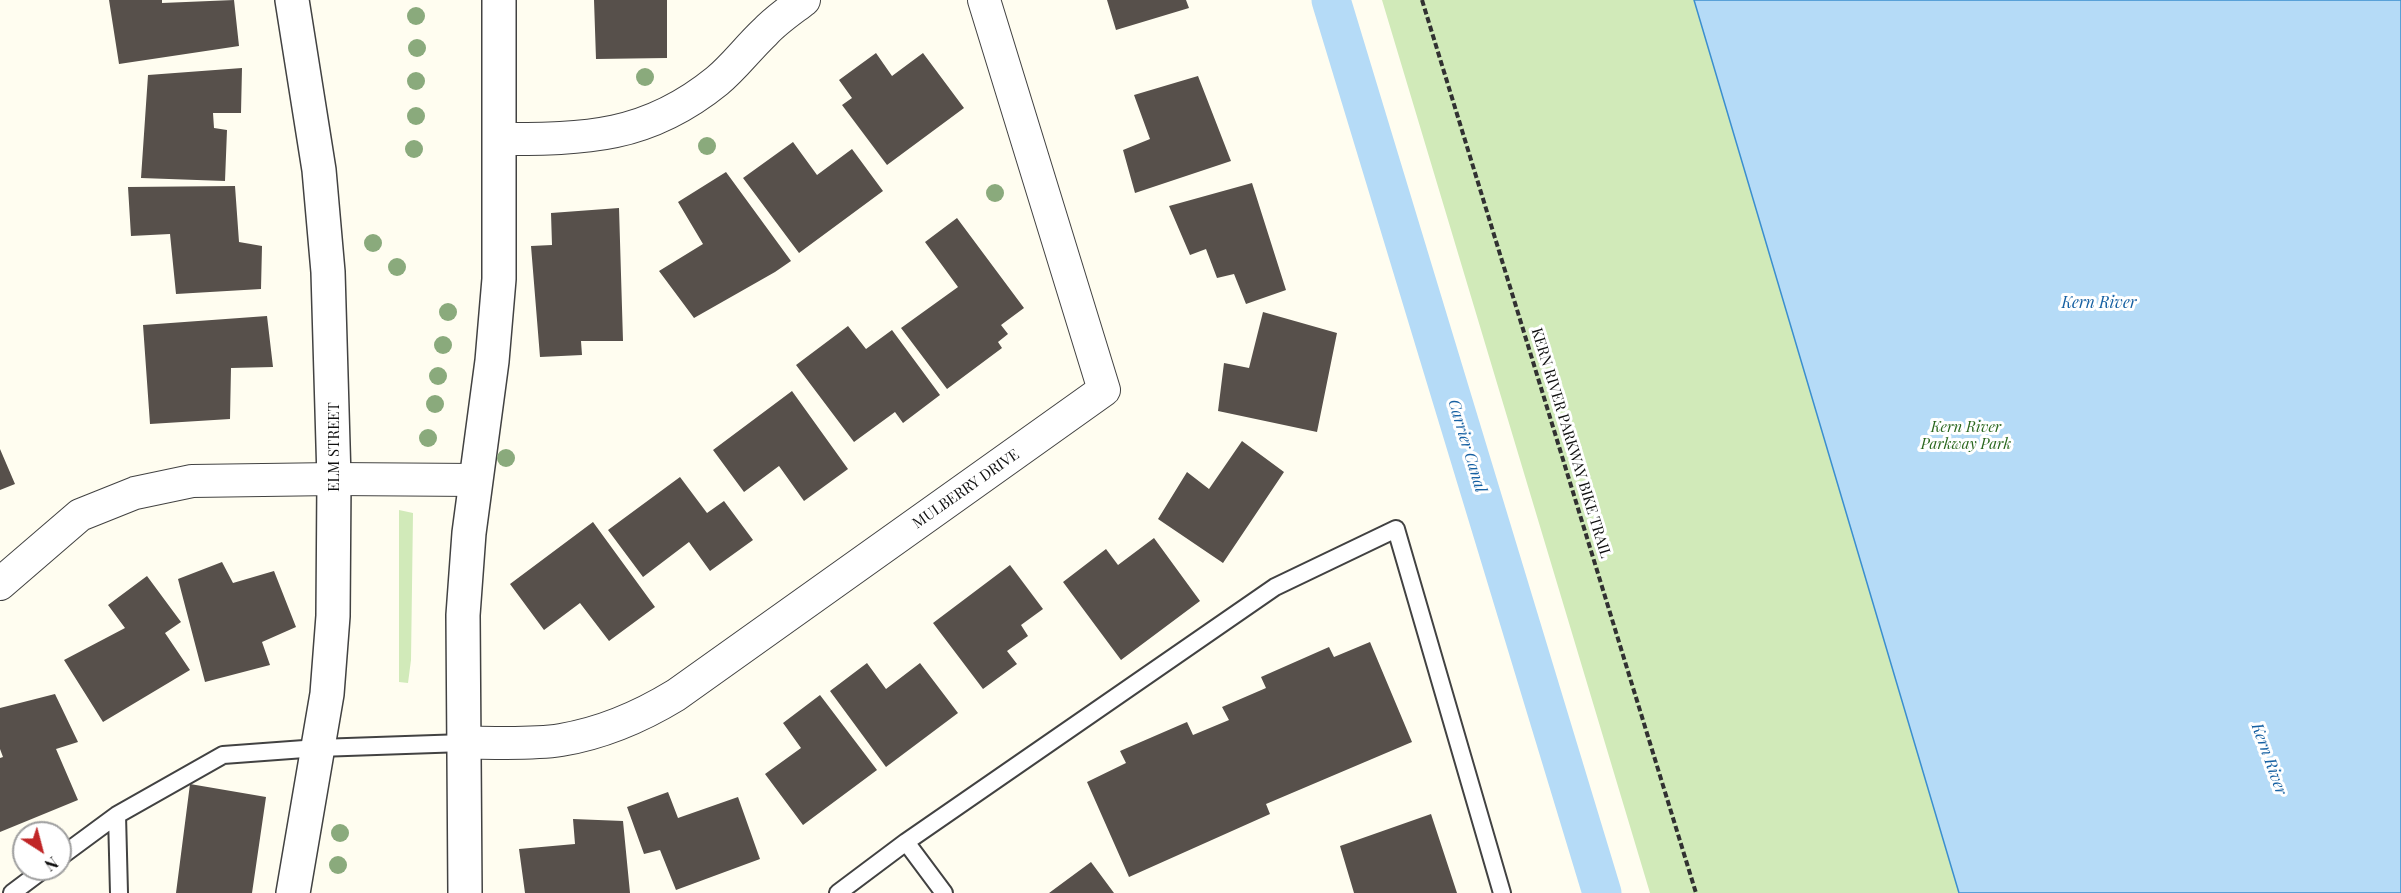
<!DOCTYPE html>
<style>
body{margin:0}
#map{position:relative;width:2401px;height:893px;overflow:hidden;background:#fffdf0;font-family:"Playfair Display",serif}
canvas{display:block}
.north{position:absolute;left:12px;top:821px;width:60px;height:60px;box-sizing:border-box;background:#fff;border:2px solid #9f9f9f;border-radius:50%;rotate:144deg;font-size:16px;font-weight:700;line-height:24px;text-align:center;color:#0f0f0f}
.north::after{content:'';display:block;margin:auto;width:21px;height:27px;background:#c02526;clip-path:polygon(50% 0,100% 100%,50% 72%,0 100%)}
</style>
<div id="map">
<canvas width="2401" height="893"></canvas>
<div class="north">N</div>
</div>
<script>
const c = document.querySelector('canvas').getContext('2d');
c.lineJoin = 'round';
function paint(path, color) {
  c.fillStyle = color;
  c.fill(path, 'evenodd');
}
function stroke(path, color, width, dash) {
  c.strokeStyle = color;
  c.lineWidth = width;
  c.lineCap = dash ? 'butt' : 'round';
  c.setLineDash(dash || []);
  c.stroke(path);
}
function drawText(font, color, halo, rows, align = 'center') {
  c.font = font + ' "Playfair Display",serif';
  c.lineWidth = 6;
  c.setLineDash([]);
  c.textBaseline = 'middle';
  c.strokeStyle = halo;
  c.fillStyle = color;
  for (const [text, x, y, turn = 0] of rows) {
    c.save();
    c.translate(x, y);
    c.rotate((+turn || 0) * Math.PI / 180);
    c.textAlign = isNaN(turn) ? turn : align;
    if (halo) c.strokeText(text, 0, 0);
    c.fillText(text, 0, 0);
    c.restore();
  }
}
paint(new Path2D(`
 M1382,0h1019v893h-751z
 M399,510l14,3 -2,147 -3,23 -9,-1z`), '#d1eab9');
const water = new Path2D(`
 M1694,0h707v893h-442z`);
paint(water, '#b5dbf7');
stroke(water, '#3b8ece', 1.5);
stroke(new Path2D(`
 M1331,0l271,893`), '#b5dbf7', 39);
paint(new Path2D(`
 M109,0h53v3l72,-3 5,46 -120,18z
 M594,0h73v58l-71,1z
 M1107,0h79l3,8 -73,22z
 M876,53l16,23 31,-23 41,55 -77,57 -45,-60 10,-7 -13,-18z
 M242,68l-1,45h-28l1,15 13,2 -2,51 -84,-3 7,-103z
 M1198,76l33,85 -96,32 -12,-43 27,-11 -16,-44z
 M793,142l24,33 35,-26 31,42 -84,62 -56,-75z
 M726,172l65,89 -16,11 -81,46 -35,-47 44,-27 -25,-42z
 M1252,183l34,107 -40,14 -12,-30 -17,4 -11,-29 -16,6 -21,-49z
 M235,186l4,56 23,4 -1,43 -85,5 -6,-60 -39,2 -3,-49z
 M619,208l4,133h-42l1,14 -42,2 -9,-111 21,-1 -1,-32z
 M957,218l67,90 -23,17 7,9 -10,8 4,6 -55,41 -46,-61 57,-41 -33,-45z
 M1263,312l74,21 -20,99 -99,-21 6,-48 25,5z
 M267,316l6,51 -42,1 -1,51 -80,5 -7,-99z
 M848,326l18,23 26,-19 48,65 -37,28 -8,-11 -41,30 -58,-77z
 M792,391l56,78 -44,32 -25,-35 -35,26 -31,-42z
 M1242,441l42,31 -61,91 -65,-44 29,-47 22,17z
 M0,449l15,35 -15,6z
 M680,477l27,36 17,-12 29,39 -43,31 -21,-29 -46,35 -35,-47z
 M593,522l62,85 -46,34 -29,-38 -36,27 -34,-46z
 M1154,538l46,63 -79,59 -58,-78 43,-33 12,16z
 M222,562l11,21 41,-12 22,56 -34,15 8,23 -65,17 -27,-103z
 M1010,565l33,44 -22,16 7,11 -21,15 10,13 -34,25 -50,-66z
 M147,576l34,46 -16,11 25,37 -87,52 -39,-62 61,-32 -17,-23z
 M1370,642l42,100 -146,62 4,10 -141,63 -42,-95 39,-19 -6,-12 67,-29 6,13 36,-15 -7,-13 44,-19 -5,-11 68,-30 5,10z
 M867,663l19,26 34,-26 38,50 -72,54 -56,-76z
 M55,694l23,48 -22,7 22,51 -78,32v-74l3,-1 -3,-8v-41z
 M820,695l57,75 -74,55 -38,-51 36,-26 -18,-25z
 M190,784l76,13 -14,96h-76z
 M668,792l10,26 60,-21 22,62 -84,31 -16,-40 -16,4 -17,-47z
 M1431,814l26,79h-103l-14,-47z
 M573,819l50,2 7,72h-105l-6,-44 56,-5z
 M1091,862l23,31h-65z`), '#57504b');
const service = new Path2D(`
 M117,815l2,78
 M906,842l38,51
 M60,857l57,-42 106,-60 95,-7 146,-5
 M12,893l32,-24
 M838,893l68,-51 369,-255 121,-58 106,364`);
const minor = new Path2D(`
 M500,139c86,0 147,-1 217,-58 17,-14 31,-33 48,-49 11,-12 26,-22 39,-32
 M0,584l80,-69 55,-22 57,-12 142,-2 142,1
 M464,743c31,-1 66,2 97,-3 42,-7 79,-23 115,-45l428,-305 -120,-390`);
const tertiary = new Path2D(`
 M292,0l27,170 9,102 6,207 -1,137 -6,78 -34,199
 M465,893l-2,-278 6,-82 23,-172 7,-82v-279`);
stroke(service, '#424242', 20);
stroke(minor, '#424242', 34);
stroke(tertiary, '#424242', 36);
stroke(new Path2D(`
 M1422,0l274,893`), '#313131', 4, [6, 3]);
stroke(service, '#fff', 16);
stroke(minor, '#fff', 32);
stroke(tertiary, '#fff', 33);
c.fillStyle = '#8aaa7c';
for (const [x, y] of [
 [416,16],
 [417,48],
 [645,77],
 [416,81],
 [416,116],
 [707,146],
 [414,149],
 [995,193],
 [373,243],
 [397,267],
 [448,312],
 [443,345],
 [438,376],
 [435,404],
 [428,438],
 [506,458],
 [340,833],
 [338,865]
]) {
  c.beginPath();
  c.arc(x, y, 9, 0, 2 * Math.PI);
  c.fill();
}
drawText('italic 15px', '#2a671e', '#fff', [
 ["Kern River",1966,427],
 ["Parkway Park",1966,444]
]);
drawText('15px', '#0f0f0f', '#fff', [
 ["KERN RIVER PARKWAY BIKE TRAIL",1571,443,73],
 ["ELM STREET",334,447,-90],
 ["MULBERRY DRIVE",966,489,-35]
]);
drawText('italic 16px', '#1660a2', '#fff', [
 ["Kern River",2099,303],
 ["Carrier Canal",1467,446,73],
 ["Kern River",2269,759,70]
]);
</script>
